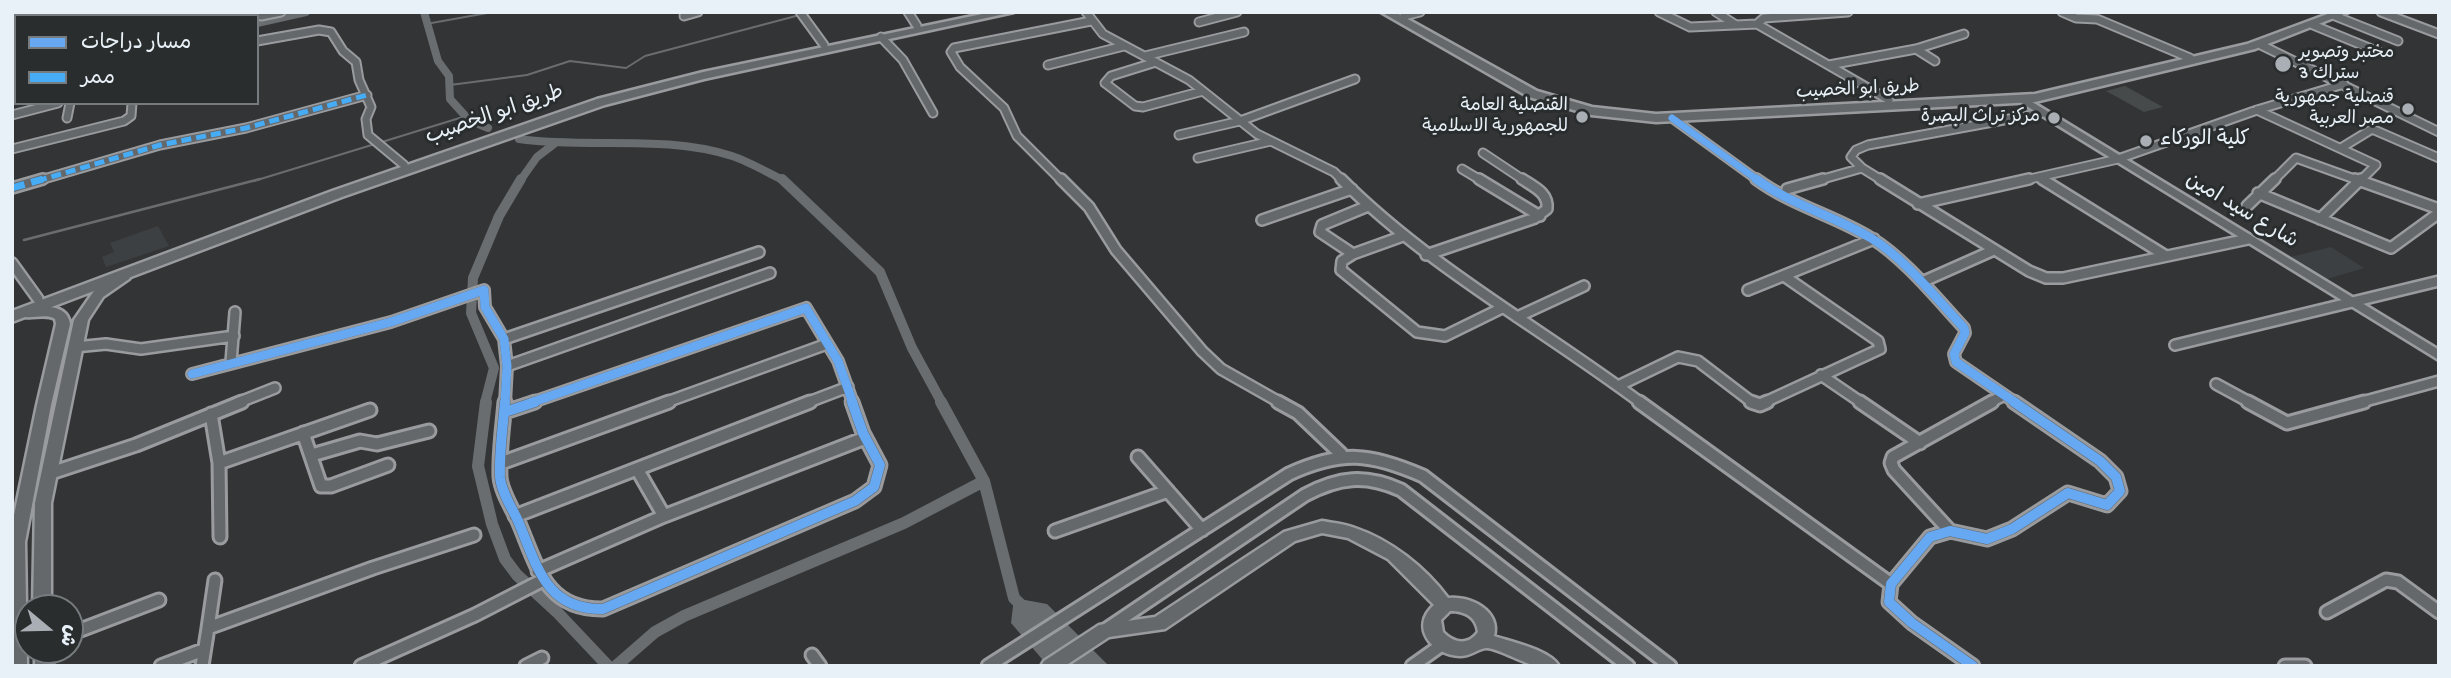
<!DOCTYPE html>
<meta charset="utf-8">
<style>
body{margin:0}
#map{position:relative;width:2451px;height:678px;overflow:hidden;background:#333435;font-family:"Gochi Hand","Playpen Sans Arabic",sans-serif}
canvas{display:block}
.frame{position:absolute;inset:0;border:14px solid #e8f1f8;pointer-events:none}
.legend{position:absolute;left:14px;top:14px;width:245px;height:91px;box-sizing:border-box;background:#2a2d2e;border:2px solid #767b7f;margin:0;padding:9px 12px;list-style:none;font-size:21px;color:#e8f1f8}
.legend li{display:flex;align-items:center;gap:14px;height:35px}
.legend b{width:35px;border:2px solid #767b7f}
.north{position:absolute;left:14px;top:594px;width:70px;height:70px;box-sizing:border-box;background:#2a2d2e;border:2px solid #767b7f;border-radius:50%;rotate:109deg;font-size:19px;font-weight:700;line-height:28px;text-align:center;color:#e8f1f8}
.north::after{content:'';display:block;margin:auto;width:24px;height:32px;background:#a9afb4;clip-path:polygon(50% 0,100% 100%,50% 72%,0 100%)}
</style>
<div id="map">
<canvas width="2451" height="678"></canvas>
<div class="frame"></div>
<ul class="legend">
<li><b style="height:9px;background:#66a8f1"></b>مسار دراجات</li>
<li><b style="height:9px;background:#46acf6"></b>ممر</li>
</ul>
<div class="north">ش</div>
</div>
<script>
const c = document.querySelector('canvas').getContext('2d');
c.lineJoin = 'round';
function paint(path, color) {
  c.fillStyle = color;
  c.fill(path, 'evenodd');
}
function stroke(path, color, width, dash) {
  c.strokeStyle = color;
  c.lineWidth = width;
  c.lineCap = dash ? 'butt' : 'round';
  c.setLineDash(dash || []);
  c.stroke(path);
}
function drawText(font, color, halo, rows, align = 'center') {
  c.font = font + ' "Gochi Hand","Playpen Sans Arabic",sans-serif';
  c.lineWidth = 6;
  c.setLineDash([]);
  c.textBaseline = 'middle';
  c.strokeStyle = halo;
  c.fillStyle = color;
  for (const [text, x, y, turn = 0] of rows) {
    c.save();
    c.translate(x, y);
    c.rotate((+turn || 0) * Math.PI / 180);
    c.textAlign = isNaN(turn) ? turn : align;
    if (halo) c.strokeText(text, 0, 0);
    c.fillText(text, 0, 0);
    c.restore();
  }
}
paint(new Path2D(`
 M158,226l11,20 -63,21 -4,-10 12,-5 -4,-9z
 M2331,247l33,21 -40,12 -37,-22z`), '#3d4042');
paint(new Path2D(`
 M2125,86l38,21 -19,5 -38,-21z`), '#464a4b');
paint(new Path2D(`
 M1014,598l33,6 62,62h-61l-37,-43z`), '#696d70');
stroke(new Path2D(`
 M523,12h20
 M426,24l67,-12
 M450,85l77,-10 43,-14 56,7 19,-12 166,-44
 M382,142l84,-26
 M254,181l121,-37`), '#696d70', 2);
stroke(new Path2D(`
 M24,240l236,-61`), '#696d70', 2.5);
stroke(new Path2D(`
 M424,12l14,49 11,15 1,23 19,21 19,8
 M257,23l49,-11
 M12,77h4
 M519,139c70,10 144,-5 213,17 18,6 36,17 53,25
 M520,181l17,-24 17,-13`), '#696d70', 8);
stroke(new Path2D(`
 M782,179l98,93 32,76 30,55
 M485,403l9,-35 -23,-55 2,-35 26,-62 22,-37`), '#696d70', 10);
stroke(new Path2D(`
 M486,402l-8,64 14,58 13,35 12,16 40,37 51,54
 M941,402l43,79 30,117 10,10
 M616,666l39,-34 29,-16 220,-93 80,-42`), '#696d70', 12);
const streetFar2 = new Path2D(`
 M22,12l1,4
 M235,12v4
 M249,12l12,4 20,-4
 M800,12l24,33
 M908,12l9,14
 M1086,12l17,22 86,46 68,54 77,38 9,9
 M1659,12l31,15 67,-3
 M1716,12l20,13
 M1848,12l-84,6 -7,6 132,76
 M2062,12l14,6 21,1 93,39
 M2381,12l58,22
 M176,16l1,-4
 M684,16l14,-4
 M1404,16l16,-4
 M2335,16l63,25
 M12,20h4
 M1199,22l38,-10
 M2313,25l66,27
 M12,31l4,-4
 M881,37l22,23 30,53
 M257,41l62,-11 12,2 12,19 13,11 3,18 12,27 -5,12 2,16 36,30
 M2261,45l178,87
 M1916,49l19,12
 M1145,56l99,-24
 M1156,62l-45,14 -6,7 30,23 8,1 60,-16
 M12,64l4,-1
 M1048,65l76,-19
 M1829,65l87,-16 48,-15
 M2257,110l119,55 -16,16
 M12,115l46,-12
 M67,118l3,-15
 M1672,118l87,63
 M1179,135l61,-14 115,-42
 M2341,148l31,-19 67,29
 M12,149l112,-28 7,-5 1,-13
 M1483,153l42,28
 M1198,158l73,-17
 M1462,169l20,12
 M2039,177l6,4
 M37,181l123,-36 86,-17 121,-33
 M1062,181l-45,-45 -13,-28 -44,-41 -9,-15 3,-4 137,-27
 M1816,181l46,-13
 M1883,181l-21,-13 -11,-11 5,-7 12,-5 174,-32
 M2021,181l97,-22 139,-49 87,-26
 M2273,181l23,-23 64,23`);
const streetFar1 = new Path2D(`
 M1061,179l28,28 27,43 86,101 19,18 60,34
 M1341,179c89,89 200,149 300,224
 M1479,179l61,37
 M1756,179c37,27 77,36 115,59 32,19 67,62 93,90l1,5 -11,21 2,8 60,41
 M1880,179l149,92 17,7h17l185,-39
 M2042,179l124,77
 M2355,179l84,30
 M12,188l31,-9
 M1787,189l36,-10
 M2258,193l133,55 48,-35
 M1918,204l111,-25
 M2247,206l28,-27
 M2320,219l41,-40
 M1262,220l90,-31
 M1403,236l-50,18 -11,7 -1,9 76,62 28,4 57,-28
 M1353,254l-33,-22 2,-7 46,-19
 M1426,255l109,-37 12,-9c2,-16 -13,-22 -25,-30
 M12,263l26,36
 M1922,282l72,-32
 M1748,290l126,-51
 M1517,317l67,-31
 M504,339l255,-87
 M2175,345l264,-64
 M75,347l31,-3 35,5 93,-13
 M231,362l4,-50
 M507,366l263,-93
 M192,374l199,-52 93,-32 1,17 19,32 3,27 -2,37
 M1821,375l41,28
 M2216,384l35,19
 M1618,386l60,-29 20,4 55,42
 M237,403l38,-15
 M530,403l276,-95 32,53 15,42
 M664,403l163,-59
 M806,403l42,-16
 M1763,403l117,-54 -2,-8 -94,-65
 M1989,403l15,-8
 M2358,403l81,-22`);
const street = new Path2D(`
 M505,402c-2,24 -6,50 -5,75 1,14 12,31 18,44 19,44 27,89 85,88l252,-108 19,-14 6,-22 -17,-32 -11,-31
 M1278,402l20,11 43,41
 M1639,402l252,182
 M1751,402l9,3 7,-3
 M1860,402l60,41
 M2248,402l39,21 77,-21
 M505,412l30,-10
 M211,414l8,49 1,74
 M303,433l18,53h10l57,-21
 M312,455l48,-14 17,3 52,-13
 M1138,457l64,73
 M219,463l151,-53
 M501,463l168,-61
 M637,469l27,47
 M48,474l88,-29 106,-43
 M515,516l295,-114
 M1055,531l113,-40
 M1950,531l-56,-61 -3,-7 2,-6 99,-55
 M538,571l126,-55 201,-78
 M2327,612l59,-32 12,2 41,30
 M208,628l7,-48
 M1105,630l200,-135c34,-18 60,-21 96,-5l227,176
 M70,634l89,-34
 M812,655l8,11
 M161,666l42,-16
 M202,666l6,-38 165,-60 101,-33
 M361,666l114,-51 68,-35
 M526,666l16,-8
 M988,666l301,-192c53,-24 81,-21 134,2l247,190
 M1412,666l31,-22
 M1973,666l-61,-43 -23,-21 2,-18 39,-47 20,-6 37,8 25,-10 56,-36 39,12 13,-14 -4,-14 -16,-16 -86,-59
 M2285,666h20`);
const secondary = new Path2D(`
 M2024,97l415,253v10l-419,-258v-4z
 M124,272l5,1 2,3 -2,3 -26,18 -15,23 -37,183v105h-18l2,-105 39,-183 20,-29 18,-14z
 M40,307c14,-1 28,2 30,17l-19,81 -26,137 2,124h-15v-141l25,-120 19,-81 -1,-5c-12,-7 -27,3 -36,-5l2,-3z
 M1322,521c11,2 23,3 33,7 36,12 71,40 93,70 22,-3 53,13 46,38 18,6 56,14 65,30 -7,0 -15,1 -22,0 -12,-2 -42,-19 -51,-18 -9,1 -15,8 -26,8 -28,-1 -51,-29 -26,-51l-46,-46 -40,-21 -26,-5 -27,8 -130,88 -56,8 -44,29h-24l3,-5 55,-36 56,-8 129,-85zM1450,611c14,0 26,5 28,21 -10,14 -24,11 -35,0l-2,-12z
 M35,650h18v16h-18z`);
const primary = new Path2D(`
 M992,12h22l-310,67 -99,26 -263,92 -330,125v-11l320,-120 265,-92 106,-27z
 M1381,12h14l142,79 55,16 64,7 379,-20 212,-50 86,-32h16l-94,37 -220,53 -379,20 -65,-7 -62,-18z`);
stroke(streetFar2, '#999b9e', 11);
stroke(streetFar1, '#999b9e', 14);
stroke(street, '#999b9e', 17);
stroke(secondary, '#999b9e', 5);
stroke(primary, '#999b9e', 5);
stroke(streetFar2, '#64686b', 7);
stroke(streetFar1, '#64686b', 9);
stroke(street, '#64686b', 11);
paint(secondary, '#64686b');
paint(primary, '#64686b');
stroke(new Path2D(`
 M37,181l123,-36 86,-17 121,-33`), '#46acf6', 5, [10, 5]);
stroke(new Path2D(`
 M12,188l31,-9`), '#46acf6', 7, [13, 7]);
stroke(new Path2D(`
 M1672,118l87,63`), '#66a8f1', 7);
stroke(new Path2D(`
 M1756,179c37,27 77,36 115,59 32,19 67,62 93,90l1,5 -11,21 2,8 60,41
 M192,374l199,-52 93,-32 1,17 19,32 3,27 -2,37
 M530,403l276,-95 32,53 15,42`), '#66a8f1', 9);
stroke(new Path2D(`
 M505,402c-2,24 -6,50 -5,75 1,14 12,31 18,44 19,44 27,89 85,88l252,-108 19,-14 6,-22 -17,-32 -11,-31
 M505,412l30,-10
 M1973,666l-61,-43 -23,-21 2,-18 39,-47 20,-6 37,8 25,-10 56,-36 39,12 13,-14 -4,-14 -16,-16 -86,-59`), '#66a8f1', 10);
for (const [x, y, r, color] of [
 [2283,64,9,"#a9afb4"],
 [2408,109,7,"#a9afb4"],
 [1582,117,7,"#a9afb4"],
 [2054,118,7,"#a9afb4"],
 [2146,141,7,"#a9afb4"]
]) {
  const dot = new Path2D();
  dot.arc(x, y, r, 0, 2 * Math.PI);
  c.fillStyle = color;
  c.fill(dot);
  stroke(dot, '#2a2d2e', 2.5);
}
drawText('18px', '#e8f1f8', '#2a2d2e', [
 ["مختبر وتصوير",2299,54,"left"],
 ["ستراك 3",2299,75,"left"],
 ["قنصلية جمهورية",2394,99],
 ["مصر العربية",2394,120],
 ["القنصلية العامة",1568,107],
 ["للجمهورية الاسلامية",1568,128],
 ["مركز تراث البصرة",2040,118]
], 'right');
drawText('18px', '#e8f1f8', '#2a2d2e', [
 ["طريق ابو الخصيب",1858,91,-3]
]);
drawText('21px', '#e8f1f8', '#2a2d2e', [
 ["طريق ابو الخصيب",495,116,-19],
 ["شارع سيد امين",2241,212,31]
]);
drawText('21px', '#e8f1f8', '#2a2d2e', [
 ["كلية الوركاء",2160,141]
], 'left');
</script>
